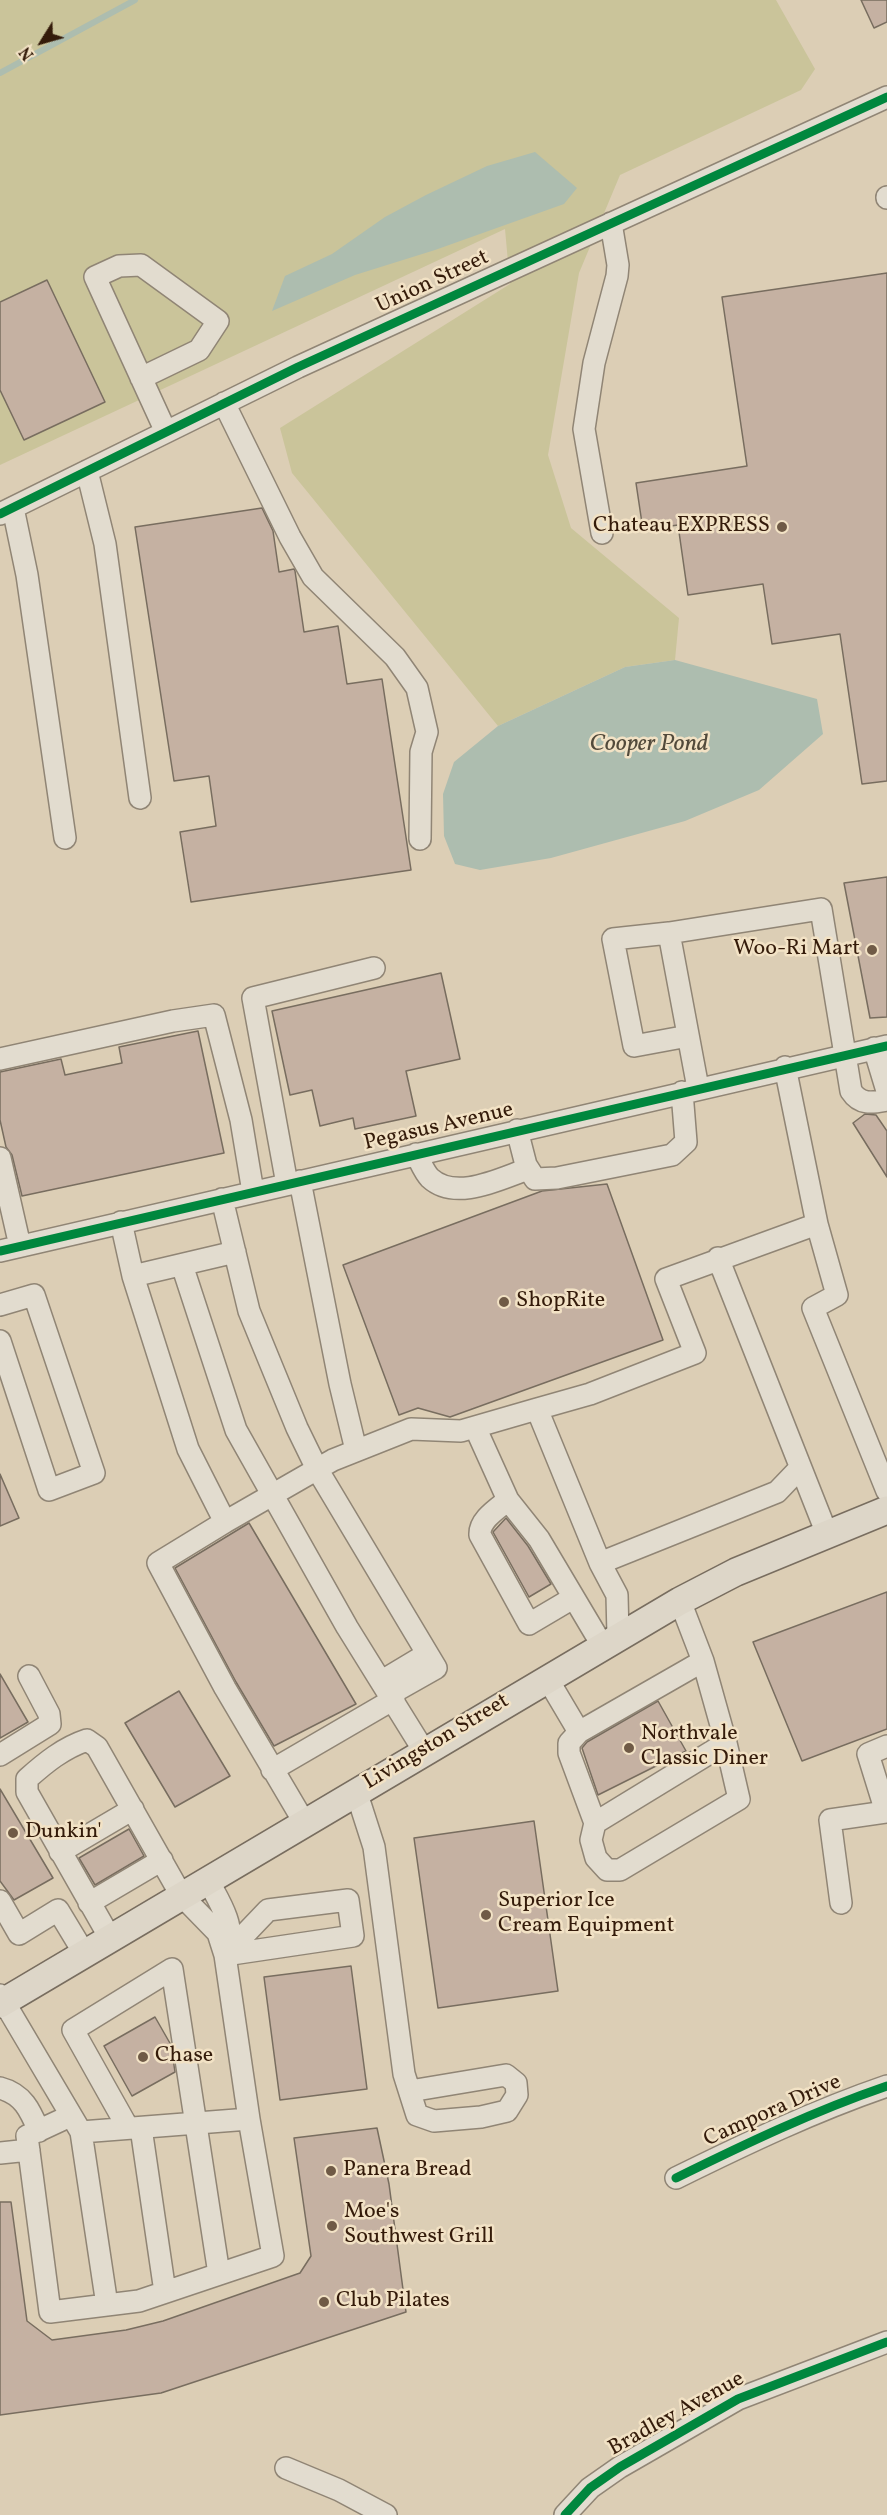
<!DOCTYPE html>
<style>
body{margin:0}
#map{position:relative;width:887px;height:2515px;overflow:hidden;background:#dcceb5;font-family:Vollkorn,serif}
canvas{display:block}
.north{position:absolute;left:12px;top:12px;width:60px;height:60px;-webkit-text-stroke:4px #f2e2c5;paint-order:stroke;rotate:233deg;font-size:16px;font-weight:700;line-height:24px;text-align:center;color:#341b0a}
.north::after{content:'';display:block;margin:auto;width:21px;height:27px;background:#341b0a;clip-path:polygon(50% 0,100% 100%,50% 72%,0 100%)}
</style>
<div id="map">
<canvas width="887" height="2515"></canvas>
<div class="north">N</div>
</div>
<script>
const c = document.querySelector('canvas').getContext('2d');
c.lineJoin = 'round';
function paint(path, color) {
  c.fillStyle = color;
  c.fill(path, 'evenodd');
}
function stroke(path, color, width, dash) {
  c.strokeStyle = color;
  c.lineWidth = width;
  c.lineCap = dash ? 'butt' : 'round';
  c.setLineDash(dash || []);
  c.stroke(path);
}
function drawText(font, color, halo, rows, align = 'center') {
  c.font = font + ' Vollkorn,serif';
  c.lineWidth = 5;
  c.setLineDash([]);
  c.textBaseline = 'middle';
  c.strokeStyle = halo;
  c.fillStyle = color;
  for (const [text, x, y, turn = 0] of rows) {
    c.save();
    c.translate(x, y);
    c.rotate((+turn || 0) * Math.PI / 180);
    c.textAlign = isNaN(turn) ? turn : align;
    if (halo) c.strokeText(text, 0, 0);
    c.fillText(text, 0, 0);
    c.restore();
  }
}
paint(new Path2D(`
 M0,0h776l39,69 -14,21 -181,85 -41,98 -31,182 23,73 108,90 -4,42 -50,7 -127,59 -206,-253 -12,-45 230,-144 -5,-55 -505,236z`), '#cac49a');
paint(new Path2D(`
 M535,152l42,36 -13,16 -129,46 -80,25 -83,36 13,-35 47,-22 53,-37 41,-22 61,-29z
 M675,660l142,39 6,35 -64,56 -74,31 -134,37 -71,12 -25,-6 -11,-28 -1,-42 11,-32 44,-36 127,-59z`), '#adbdaf');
stroke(new Path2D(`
 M0,73l135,-73`), '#adbdaf', 6);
const building = new Path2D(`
 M861,0h26v22l-13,6z
 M887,273v508l-25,3 -22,-150 -68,10 -9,-60 -75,11 -10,-70 -35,5 -7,-47 111,-17 -25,-169z
 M47,280l58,122 -81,38 -24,-50v-88z
 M262,508l11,23 6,41 15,-3 1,2 9,61 34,-6 9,58 35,-5 29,191 -220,32 -11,-70 36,-6 -7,-50 -35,5 -39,-254z
 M887,877v140l-17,1 -26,-135z
 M441,973l19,86 -54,12 10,45 -61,13 -2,-11 -33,8 -8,-36 -22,5 -18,-84z
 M198,1031l26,122 -202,43 -10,-41 -6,-8 -6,-27v-48l61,-13 4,16 57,-12 -3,-16z
 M865,1114l11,1 11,16v46l-34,-54z
 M607,1184l56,156 -213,77 -32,-9 -19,7 -56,-150 199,-74z
 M0,1474l19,44 -19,8z
 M506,1518l22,28 23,38 -22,13 -36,-65z
 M249,1523l107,181 -82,42 -38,-64 -61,-114z
 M887,1592v137l-85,32 -49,-119z
 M0,1674l28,48 -28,16z
 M179,1691l51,85 -55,31 -50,-84z
 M658,1701l28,50 -88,44 -16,-47 5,-6z
 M0,1789l53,89 -39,22 -14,-19z
 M534,1821l24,170 -120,17 -24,-170z
 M129,1829l15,27 -49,29 -16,-27z
 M351,1966l16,123 -87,11 -16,-123z
 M155,2017l16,28 4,27 -43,24 -28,-50z
 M377,2128l12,56 17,128 -245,81 -161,22v-213h11l16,119 25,19 74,-10 37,-9 137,-48 11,-17 -17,-118z`);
paint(building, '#c5b1a2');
stroke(building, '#786d5f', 1.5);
const minor = new Path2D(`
 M887,198v-1
 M141,378l58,-28 19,-29 -77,-56 -22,1 -24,11 71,155
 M224,403l66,134 23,40 82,80 22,31 10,44 -6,20 -1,87
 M87,471l18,73 35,254
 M13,508l14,67 38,263
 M0,514l298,-147 589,-270
 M602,533l-18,-104 10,-66 23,-87 1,-11 -7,-42
 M669,933l-56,6 21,107 54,-10
 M874,1048l13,43
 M0,1059l173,-38 41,-6 27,105 12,72
 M785,1067l32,157 20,71 -24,13 74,183
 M698,1088l-29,-155 152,-24 30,182c9,14 21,12 36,9
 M517,1130l9,35 9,14 22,-1 115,-23 14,-13 -4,-50
 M416,1154c4,7 8,18 14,24 26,24 71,0 98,-9
 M0,1158l20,88
 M300,1181l40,203 16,66
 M287,1184l-34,-186 121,-30
 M222,1199l27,112 48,117 20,41 119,199 -46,26
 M121,1222l12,54 55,173 37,73 108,-62 78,-31 50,2 76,-22
 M0,1251l887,-205
 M718,1258l109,276
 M182,1265l54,165 111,197 77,124
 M133,1276l102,-24
 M0,1305l34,-10 60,178 -45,17 -49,-149
 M475,1427l33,73 31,39 63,106
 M508,1500c-11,9 -29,20 -28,35l49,89 44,-26
 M225,1522l-67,41 67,125 79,134
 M600,1563l177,-71 23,-24
 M618,1636l-1,-41 -17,-32 -63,-154 53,-15 105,-41 -29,-74 151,-55
 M703,1661l-124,71 -10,11v10l26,70 -4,17 5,18 11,12h13l119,-71 -13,-56
 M547,1678l32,54
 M382,1681l45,-27
 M0,1755l50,-31 -1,-10 -20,-38
 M272,1770l122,-71
 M356,1791l18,56 30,227 13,41 17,6 47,-4 26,-6 10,-16 -1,-12 -10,-8 -96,16
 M595,1823l131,-80 -23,-82 -23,-60
 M60,1852l73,-43
 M212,1877l-2,7c9,17 25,42 18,62
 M348,1900l5,36 -128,19 43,-45z
 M0,1901l19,33 39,-24 26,43
 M89,1903l73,-43
 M841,1903l-11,-83 56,-8 -18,-58 19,-8
 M0,1995l81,137 168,-13 -24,-164 -7,-22 -37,-38 -84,-148 -10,-7c-24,8 -42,23 -60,39v13l83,146
 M0,2088c23,6 30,22 39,43
 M70,2116l-43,20 23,176 89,-11 134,-45 -24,-137
 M128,2128l-55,-98 99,-61 47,305
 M141,2128l24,164
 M81,2132l26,173
 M0,2153l29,-3
 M676,2178c69,-34 138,-67 211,-92
 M286,2468l53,22 47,25
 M565,2515l25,-27 30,-21 118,-68 149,-57`);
const major = new Path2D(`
 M0,2004l680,-403 56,-29 151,-62`);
stroke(minor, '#908575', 24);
stroke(major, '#786d5f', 30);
stroke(minor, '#e2dccf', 21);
stroke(major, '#ddd6c8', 27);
stroke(new Path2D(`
 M0,514l298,-147 589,-270
 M0,1251l887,-205
 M676,2178c69,-34 138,-67 211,-92
 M565,2515l25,-27 30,-21 118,-68 149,-57`), '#00873e', 9);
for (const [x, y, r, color] of [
 [782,527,6,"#6f5a46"],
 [872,950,6,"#6f5a46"],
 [504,1302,6,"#6f5a46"],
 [629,1748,6,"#6f5a46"],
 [13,1833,6,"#6f5a46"],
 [486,1915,6,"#6f5a46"],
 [143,2057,6,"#6f5a46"],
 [331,2171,6,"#6f5a46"],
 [332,2226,6,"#6f5a46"],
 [324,2302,6,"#6f5a46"]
]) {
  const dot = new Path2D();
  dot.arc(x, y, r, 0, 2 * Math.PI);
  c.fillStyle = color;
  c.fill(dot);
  stroke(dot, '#f2e2c5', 2);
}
drawText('22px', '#341b0a', '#f2e2c5', [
 ["Union Street",433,283,-25],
 ["Pegasus Avenue",439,1128,-13],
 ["Livingston Street",437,1743,-31],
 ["Campora Drive",773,2112,-24],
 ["Bradley Avenue",677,2415,-29]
]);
drawText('22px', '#341b0a', '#f2e2c5', [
 ["Chateau EXPRESS",770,527,"right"],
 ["Woo-Ri Mart",860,950,"right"],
 ["ShopRite",516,1302],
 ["Northvale",641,1735],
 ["Classic Diner",641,1760],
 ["Dunkin'",25,1833],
 ["Superior Ice",498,1902],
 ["Cream Equipment",498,1927],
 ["Chase",155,2057],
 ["Panera Bread",343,2171],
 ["Moe's",344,2213],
 ["Southwest Grill",344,2238],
 ["Club Pilates",336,2302]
], 'left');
drawText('italic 24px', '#524a3b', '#f2e2c5', [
 ["Cooper Pond",649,746]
]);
</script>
